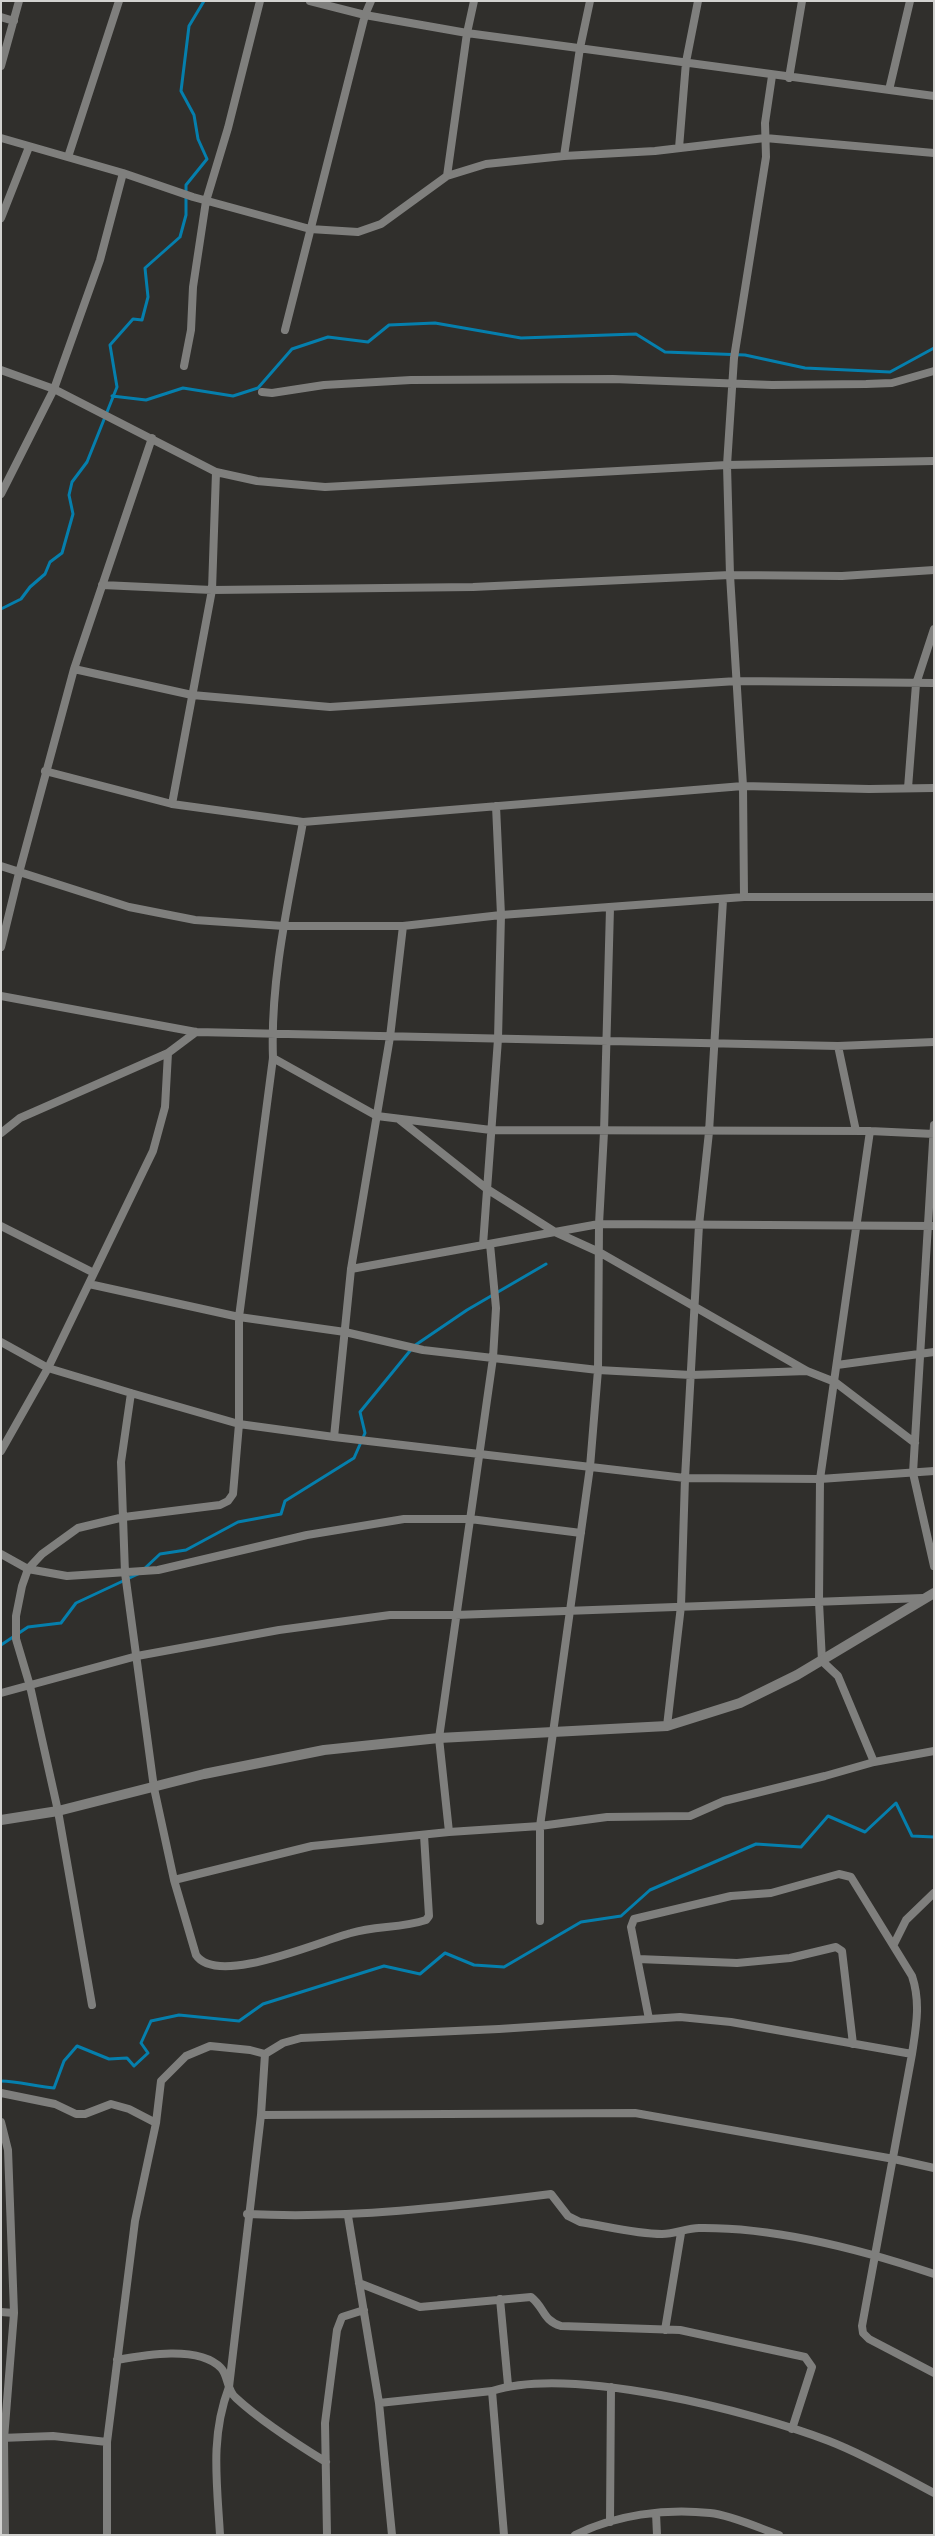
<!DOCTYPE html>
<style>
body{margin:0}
#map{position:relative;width:935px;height:2536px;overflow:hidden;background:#302f2c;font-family:Roboto,sans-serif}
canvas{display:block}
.frame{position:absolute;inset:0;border:2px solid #d2d2d0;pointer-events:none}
</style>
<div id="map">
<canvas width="935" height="2536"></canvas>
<div class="frame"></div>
</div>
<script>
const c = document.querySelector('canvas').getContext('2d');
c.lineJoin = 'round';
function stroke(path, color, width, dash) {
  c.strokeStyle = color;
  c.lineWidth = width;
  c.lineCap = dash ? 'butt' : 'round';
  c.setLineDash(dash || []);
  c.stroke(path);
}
stroke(new Path2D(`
 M112,396l34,4 37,-12 50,8 25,-8 34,-39 36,-12 40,5 21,-17 46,-2 86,15 115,-4 29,18 80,3 60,13 85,4 44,-24
 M1,609l20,-10 9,-12 15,-13 5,-12 12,-9 11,-39 -4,-19 3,-13 15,-20 30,-75 -7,-42 23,-26 9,1 6,-23 -3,-29 35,-31 6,-22v-30l21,-26 -9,-20 -4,-24 -13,-24 8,-65 15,-25
 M143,1570l17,-16 26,-4 52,-28 43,-8 4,-13 69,-43 11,-25 -5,-21 54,-66 53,-36 79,-46
 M1,1645l27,-18 33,-4 15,-20 62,-29
 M1,2081c18,0 35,6 53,7l10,-27 13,-15 32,13 18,-1 7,8 14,-13 -7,-10 10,-22 28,-6 60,6 24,-17 121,-38 36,8 25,-21 29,12 30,2 77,-45 40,-6 29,-26 106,-46 45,3 27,-31 37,16 31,-29 16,33 22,1`), '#057fad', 3);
stroke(new Path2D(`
 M310,1l55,14 102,18 467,63
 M1,17l13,4
 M1,66l18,-65
 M789,78l13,-77
 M889,90l21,-89
 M1,138l122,35 70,24 117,32 48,3 23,-8 66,-48 39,-12 78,-8 91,-5 110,-13 169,15
 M679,148l7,-86 12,-61
 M564,156l16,-108 10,-47
 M68,157l51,-156
 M447,176l20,-143 7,-32
 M1,218l28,-71
 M285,330l80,-315 6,-14
 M184,366l7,-36 2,-43 13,-86 22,-73 32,-127
 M1,370l53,19 162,83 41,9 68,6 402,-22 207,-4
 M262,392l10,1 52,-8 87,-5 202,-1 159,6 94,-1 26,-1 42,-12
 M1,494l53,-105 46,-129 23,-87
 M102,585l110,5 261,-3 257,-12 112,1 92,-6
 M74,669l118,26 138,12 407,-26 197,2
 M45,771l127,33 131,18 440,-36 126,3 65,-1
 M908,788l8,-104 18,-55
 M172,804l40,-214 4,-118
 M1,866l128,41 66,13 89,6h119l98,-11 243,-18h190
 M744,897l-1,-111 -13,-211 -3,-110 7,-107 32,-201 -1,-34 7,-47
 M1,947l18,-74 55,-204 78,-231
 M1,996l195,36 642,14 96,-4
 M838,1046l18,85
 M273,1058l104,58 114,14 379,1 64,3
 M400,1120l87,69 68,43 44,20 208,119 28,11 80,61
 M934,1125l-21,348 21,93
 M870,1131l-50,348 -1,123 3,59 16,15 36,86
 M1,1133l19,-15 148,-65 28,-21
 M1,1226l93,47
 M483,1245l15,-206 3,-124 -5,-109
 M351,1269l248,-45 335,2
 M89,1284l150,33 106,15 78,18 175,20 93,5 116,-4
 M1,1342l47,26 83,25 108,31 95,13 351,41 135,1 114,-8
 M837,1365l97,-13
 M131,1393l-10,69 4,111 29,215 20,92 22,75c21,32 124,-14 155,-22 24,-7 51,-5 75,-13l3,-4 -5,-81
 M334,1437l17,-168 39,-232 13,-111
 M1,1451l47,-83 105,-217 12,-44 3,-54
 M1,1554l27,15 39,7 91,-6 149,-35 97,-16h66l111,14
 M1,1693l136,-37 142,-26 111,-15h65l468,-17
 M667,1726l14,-120 4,-128 14,-253 10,-93 14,-232
 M449,1832l-10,-94 54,-380 3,-50 -6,-64
 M174,1880l138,-34 137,-14 91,-6 50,-359 8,-97 1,-146 5,-92 6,-224
 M540,1921v-95l67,-9 83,-1 34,-15 101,-25 49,-14 60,-11
 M894,1944l12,-24 28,-27
 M638,1959l99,4 53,-5 46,-11 6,4 11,93
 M92,2005l-34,-194 -28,-125 -14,-47v-23l6,-30 6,-17 14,-15 36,-26 46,-11 96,-12 8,-4 5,-7 6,-70v-107l34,-259c-3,-79 16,-159 30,-236
 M649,2019l-18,-92 3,-8 97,-23 40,-3 68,-19 12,3 61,99c9,27 4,51 0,78l-50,272 1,7 6,6 65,34
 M1,2093l54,11 21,10h9l26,-10 18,5 27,14
 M261,2115l374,-2 259,46 40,9
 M1,2122l7,28 6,163 -10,126 1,96
 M247,2214c103,5 202,-7 304,-20l17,22 12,6c26,4 55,12 82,12 13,0 25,-6 37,-6 76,-1 164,22 235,46
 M348,2216l31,187 13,132
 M359,2283l61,24 111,-10c14,11 11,23 30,29l119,4 125,27 7,10 -20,62
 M500,2299l8,86
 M1,2312l13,1
 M665,2330l16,-97
 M117,2360c27,-5 82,-15 104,8 7,7 6,23 15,30 26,24 59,45 90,64
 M492,2391l12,144
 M379,2403l113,-12c78,-26 259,20 337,50 36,14 71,34 105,52
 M1,2438l52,-2 54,6
 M656,2513l1,22
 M610,2522l1,-135
 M107,2535v-93l28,-221 21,-98 5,-42 25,-25 24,-10 40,4 15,4 18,-11 18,-5 198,-9 181,-12 51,5 181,32
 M220,2535c-3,-53 -10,-98 9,-148l32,-272 4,-61
 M327,2535l-2,-112 12,-93 5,-13 22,-7
 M575,2535c40,-20 90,-27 135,-22 21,2 49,15 69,22`), '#7f7f7d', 8);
stroke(new Path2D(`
 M1,1820l57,-9 146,-37 120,-24 115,-12 228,-12 73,-23 57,-28 137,-82`), '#7f7f7d', 10);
</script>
